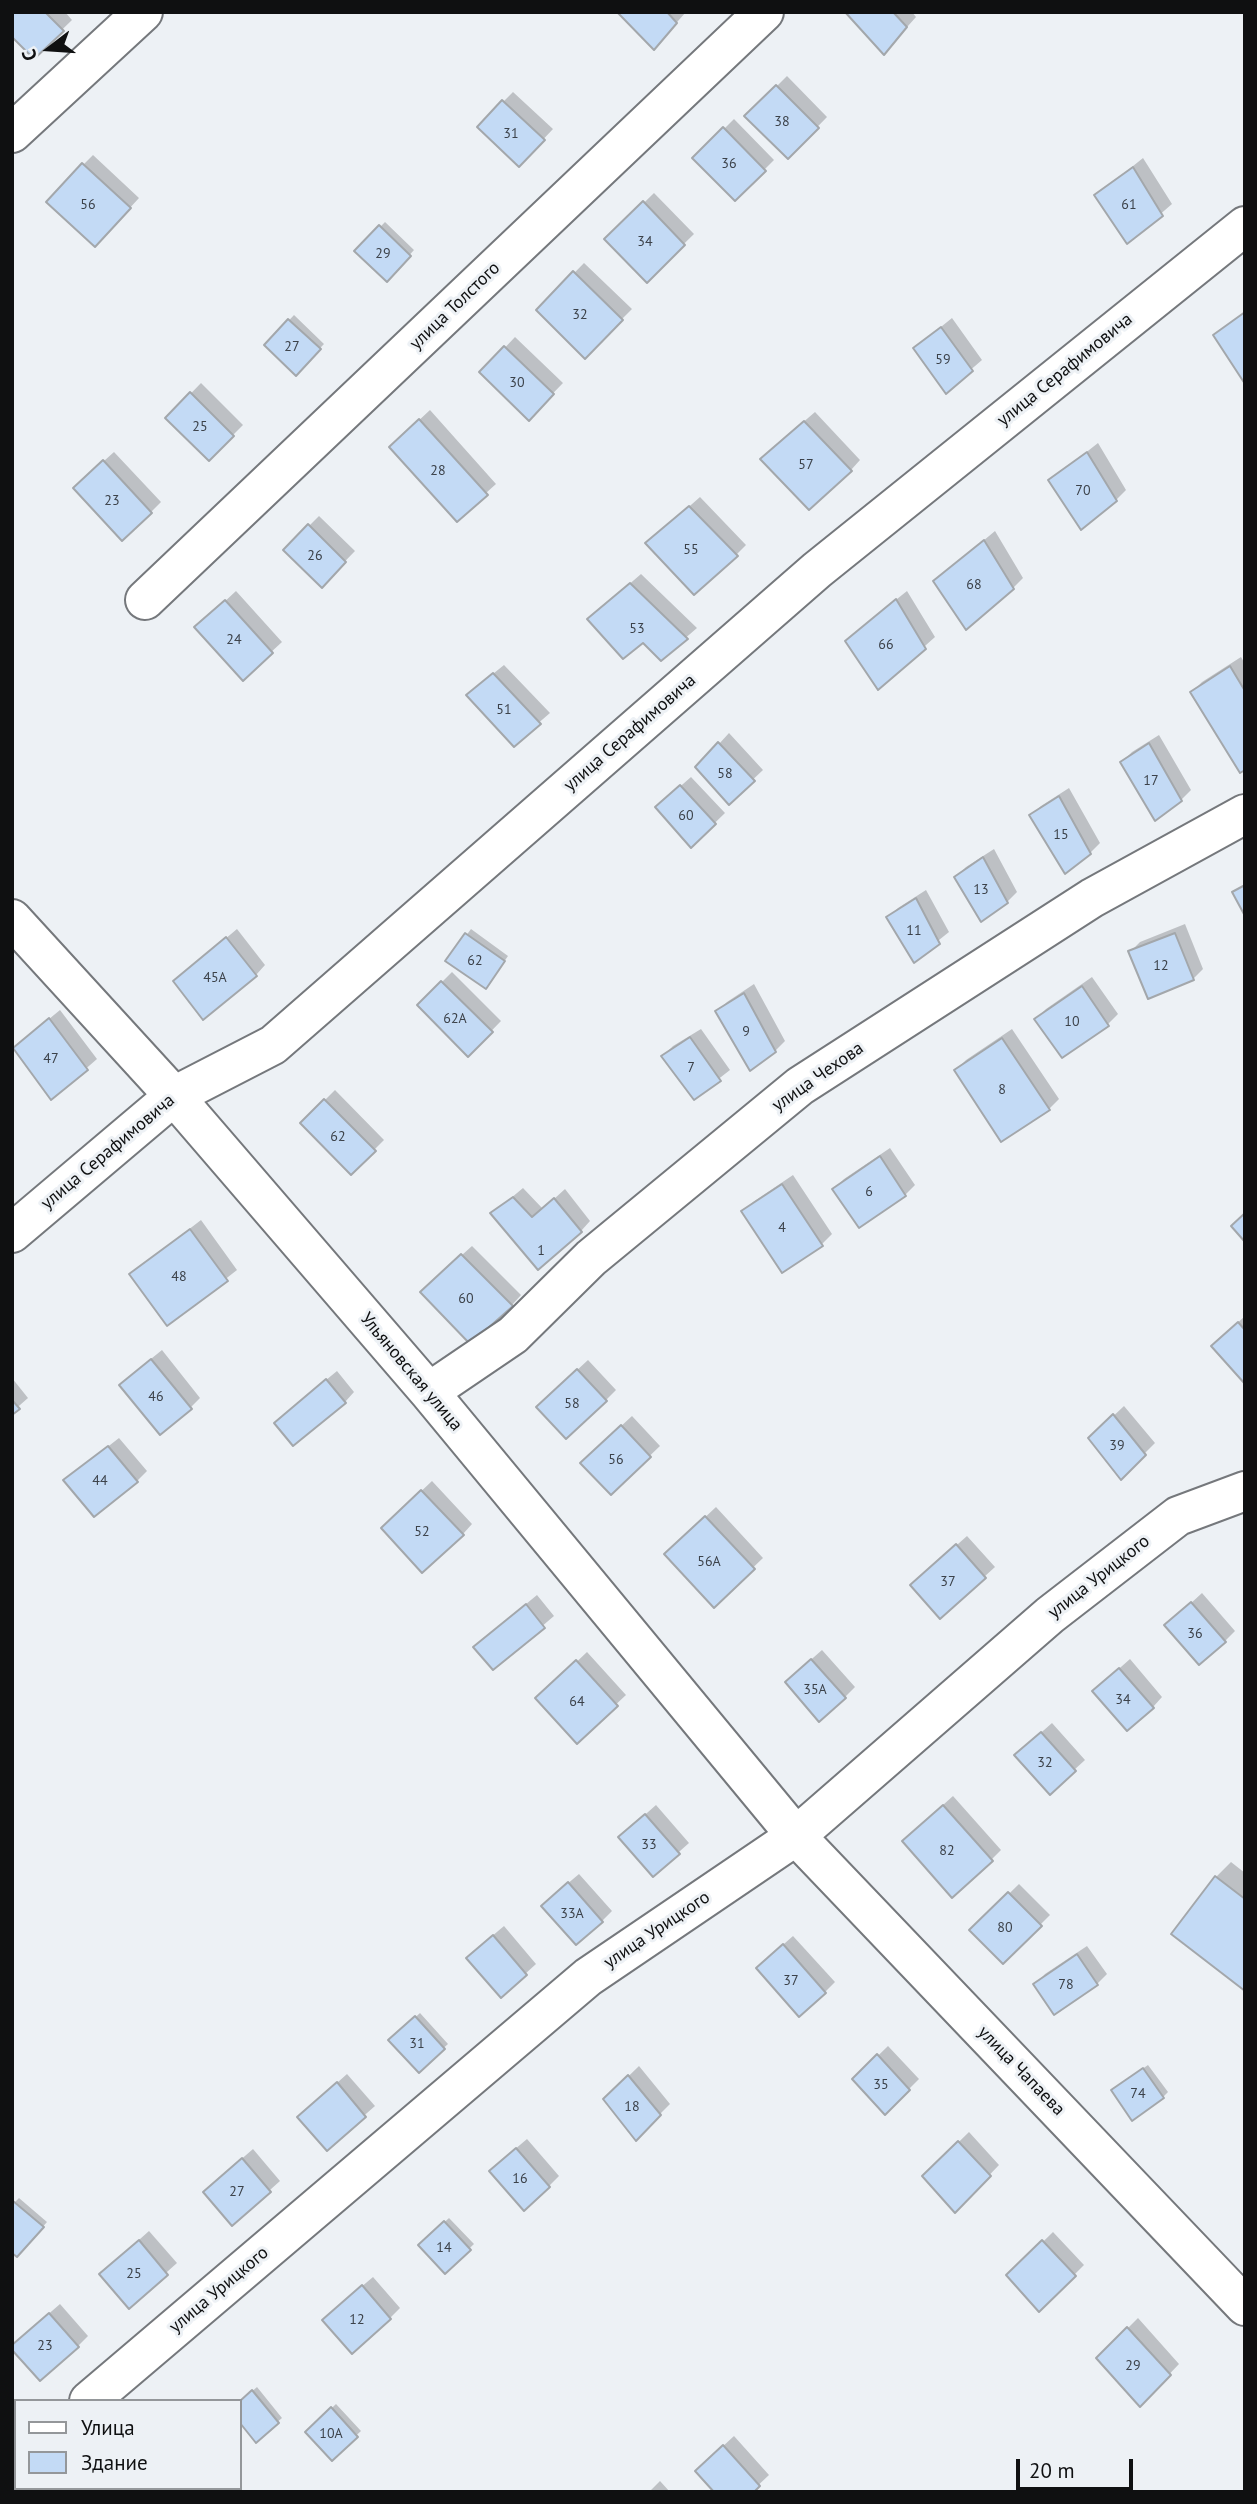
<!DOCTYPE html>
<meta charset="utf-8">
<style>
body{margin:0}
#map{position:relative;width:1257px;height:2504px;overflow:hidden;background:#edf1f5;font-family:"PT Sans",sans-serif}
canvas{display:block}
.frame{position:absolute;inset:0;border:14px solid #0f1011;pointer-events:none}
.legend{position:absolute;left:14px;top:2399px;width:228px;height:91px;box-sizing:border-box;background:#edf1f5;border:2px solid #94979a;margin:0;padding:9px 12px;list-style:none;font-size:21px;color:#0f1011}
.legend li{display:flex;align-items:center;gap:14px;height:35px}
.legend b{width:35px;border:2px solid #94979a}
.north{position:absolute;left:14px;top:14px;width:70px;height:70px;-webkit-text-stroke:5px #edf1f5;paint-order:stroke;rotate:253deg;font-size:19px;font-weight:700;line-height:28px;text-align:center;color:#0f1011}
.north::after{content:'';display:block;margin:auto;width:24px;height:32px;background:#0f1011;clip-path:polygon(50% 0,100% 100%,50% 72%,0 100%)}
.scale{position:absolute;left:1016px;top:2459px;width:117px;height:32px;box-sizing:border-box;border:4px solid #0f1011;border-top:0;padding-left:9px;font-size:21px;line-height:24px;white-space:nowrap;color:#0f1011;-webkit-text-stroke:5px #edf1f5;paint-order:stroke}
</style>
<div id="map">
<canvas width="1257" height="2504"></canvas>
<div class="frame"></div>
<ul class="legend">
<li><b style="height:9px;background:#fff"></b>Улица</li>
<li><b style="height:19px;background:#c3daf5"></b>Здание</li>
</ul>
<div class="north">С</div>
<div class="scale">20 m</div>
</div>
<script>
const c = document.querySelector('canvas').getContext('2d');
c.lineJoin = 'round';
function paint(path, color) {
  c.fillStyle = color;
  c.fill(path, 'evenodd');
}
function stroke(path, color, width, dash) {
  c.strokeStyle = color;
  c.lineWidth = width;
  c.lineCap = dash ? 'butt' : 'round';
  c.setLineDash(dash || []);
  c.stroke(path);
}
function drawText(font, color, halo, rows, align = 'center') {
  c.font = font + ' "PT Sans",sans-serif';
  c.lineWidth = 6;
  c.setLineDash([]);
  c.textBaseline = 'middle';
  c.strokeStyle = halo;
  c.fillStyle = color;
  for (const [text, x, y, turn = 0] of rows) {
    c.save();
    c.translate(x, y);
    c.rotate((+turn || 0) * Math.PI / 180);
    c.textAlign = isNaN(turn) ? turn : align;
    if (halo) c.strokeText(text, 0, 0);
    c.fillText(text, 0, 0);
    c.restore();
  }
}
paint(new Path2D(`
 M12,12h53l7,8 -38,37z
 M620,12h66l-23,26z
 M847,12h65l4,5 -32,36z
 M787,76l40,41 -39,40 -41,-41z
 M513,92l40,37 -34,36 -16,-63z
 M734,119l40,41 -39,39 -40,-41z
 M93,155l46,43 -34,37 -21,-71z
 M1143,158l29,46 -44,38 -31,-47z
 M654,193l40,41 -47,46 -40,-41z
 M385,222l29,28 -27,30 -30,-29z
 M584,263l48,46 -47,47 -47,-46z
 M294,315l30,29 -28,29 -30,-28z
 M952,318l30,42 -36,31 -20,-52z
 M515,337l48,46 -34,35 -47,-46z
 M201,383l42,42 -34,34 -42,-41z
 M430,410l66,74 -10,9 -85,-56z
 M815,412l45,48 -9,10 -79,-21z
 M1098,443l28,47 -10,10 -65,-20z
 M114,452l47,50 -10,10 -66,-34z
 M700,497l46,48 -10,10 -78,-21z
 M319,516l36,35 -33,34 -37,-35z
 M995,531l28,47 -10,10 -78,-7z
 M641,574l56,54 -36,31 -18,-18 -54,-22z
 M236,591l46,51 -39,36 -36,-60z
 M907,591l28,46 -57,51 -21,-57z
 M1241,657l4,7v104l-53,-76 10,-10z
 M504,665l46,48 -36,31 -36,-58z
 M729,733l34,37 -34,32 -31,-35z
 M1159,735l32,55 -10,10 -59,-38 10,-10z
 M691,777l34,36 -34,33 -24,-48z
 M1069,788l31,55 -10,10 -59,-38 10,-9z
 M994,849l23,43 -10,10 -51,-25 10,-10z
 M926,890l23,42 -35,28 -26,-42 10,-10z
 M1185,924l18,45 -10,10 -63,-27 10,-10z
 M237,929l28,36 -9,10 -81,6z
 M471,929l37,27 -18,26 -42,-22z
 M452,972l49,49 -33,34 -49,-50z
 M1092,977l26,37 -10,10 -46,32 -26,-37 10,-10z
 M754,984l31,57 -10,10 -58,-39 10,-10z
 M60,1010l37,49 -45,39 -26,-60z
 M701,1029l29,41 -36,28 -31,-42 10,-10z
 M1012,1029l47,70 -10,10 -93,-39 10,-10z
 M335,1090l49,50 -33,33 -49,-50z
 M890,1148l25,37 -10,10 -71,-6 10,-10z
 M793,1175l39,59 -10,10 -39,27 -40,-59 10,-10z
 M523,1188l20,21 22,-20 25,32 -9,10 -88,-18z
 M201,1220l36,50 -69,54 -37,-50z
 M472,1246l49,49 -9,10 -80,-23z
 M1245,1316v66l-22,-46z
 M162,1350l38,48 -9,9 -60,-32z
 M588,1360l28,30 -10,10 -58,-3z
 M337,1371l17,21 -9,10 -59,11z
 M12,1378l16,20 -16,14z
 M1124,1406l31,37 -34,34 -31,-39z
 M632,1416l28,30 -49,47 -19,-40z
 M119,1438l28,33 -10,10 -72,-1z
 M432,1481l40,43 -9,10 -70,-16z
 M716,1507l47,51 -49,47 -48,-51z
 M967,1536l28,31 -55,50 -18,-41z
 M1202,1593l33,38 -10,10 -48,-25z
 M537,1595l17,21 -61,52 -7,-31z
 M822,1650l33,37 -10,10 -48,-25z
 M587,1652l39,43 -49,46 -29,-52z
 M1130,1659l32,38 -9,10 -49,-25z
 M1052,1723l33,37 -35,32 -23,-47z
 M953,1796l48,54 -10,10 -77,-29z
 M656,1805l33,38 -36,32 -23,-47z
 M1231,1862l14,11v115l-29,-111z
 M579,1874l33,37 -10,10 -49,-25z
 M1019,1884l31,31 -47,47 -31,-32z
 M504,1926l32,38 -35,32 -23,-48z
 M793,1936l42,46 -10,10 -57,-34z
 M1087,1946l20,28 -10,10h-61l9,-10z
 M420,2013l28,31 -29,26 -28,-30z
 M888,2046l31,33 -34,34 -31,-34z
 M1148,2065l20,27 -5,5 -45,-11z
 M639,2066l31,38 -34,34 -31,-39z
 M347,2074l28,32 -48,42 -17,-41z
 M969,2132l30,33 -44,46 -31,-35z
 M527,2139l32,37 -10,10 -48,-25z
 M253,2149l27,32 -48,43 -17,-42z
 M19,2198l28,24 -25,28 -10,1v-46z
 M449,2218l25,26 -29,28 -25,-27z
 M149,2231l28,32 -48,43 -17,-42z
 M1053,2232l31,33 -45,45 -30,-35z
 M373,2277l27,31 -10,10 -56,-8z
 M60,2304l28,32 -10,10 -56,-9z
 M1138,2318l41,46 -39,41 -42,-47z
 M257,2387l25,31 -26,22 -16,-19v-19z
 M336,2404l25,27 -29,27 -25,-26z
 M734,2436l35,39 -18,17 -44,-31z
 M660,2481l10,11h-21z
 M141,2488h47l3,4h-53z`), '#0003');
const building = new Path2D(`
 M12,12h33l19,19 -30,28 -22,-22z
 M617,12h50l10,11 -23,27z
 M845,12h48l14,15 -23,28z
 M776,85l43,43 -31,31 -44,-43z
 M502,100l43,40 -26,27 -42,-40z
 M723,127l43,44 -31,30 -43,-43z
 M82,163l49,45 -36,39 -49,-45z
 M1133,167l30,49 -36,28 -33,-49z
 M643,201l42,44 -38,38 -43,-44z
 M379,225l32,31 -24,26 -33,-31z
 M573,271l50,49 -38,39 -49,-49z
 M1245,312v72l-32,-49z
 M288,319l33,30 -25,27 -32,-31z
 M941,327l32,44 -27,23 -33,-46z
 M504,346l50,48 -25,27 -50,-49z
 M190,392l44,44 -25,25 -44,-43z
 M419,419l69,76 -31,27 -68,-75z
 M804,421l48,50 -43,39 -49,-51z
 M1087,452l30,49 -36,29 -33,-50z
 M103,460l49,53 -30,28 -49,-53z
 M689,506l49,50 -44,39 -49,-52z
 M308,524l38,38 -24,26 -39,-38z
 M984,540l30,49 -48,41 -33,-49z
 M630,583l58,56 -27,22 -18,-18 -20,16 -36,-40z
 M896,599l30,50 -48,41 -33,-49z
 M225,600l48,53 -30,28 -49,-54z
 M1230,666l15,25v79l-5,3 -50,-81z
 M493,673l48,51 -27,23 -48,-52z
 M718,742l37,39 -26,24 -34,-38z
 M1149,743l33,58 -27,20 -35,-59z
 M680,785l36,39 -25,24 -36,-41z
 M1059,796l32,58 -26,20 -36,-59z
 M983,857l25,46 -27,19 -27,-45z
 M1245,885v31l-13,-24z
 M916,898l24,46 -26,19 -28,-46z
 M465,933l40,28 -19,28 -41,-28z
 M1175,933l19,47 -46,19 -20,-48z
 M226,937l31,39 -54,44 -30,-39z
 M441,981l52,51 -25,25 -51,-52z
 M1082,986l27,40 -47,32 -28,-39z
 M744,993l32,59 -26,19 -35,-60z
 M49,1018l39,52 -37,30 -38,-52z
 M690,1037l31,44 -27,19 -33,-44z
 M1002,1038l48,72 -49,32 -47,-72z
 M324,1099l52,52 -25,24 -51,-52z
 M880,1156l26,40 -47,32 -27,-39z
 M782,1184l41,62 -41,27 -41,-62z
 M513,1197l19,20 22,-19 28,34 -44,38 -48,-57z
 M1245,1213v29l-14,-16z
 M190,1229l38,52 -61,45 -38,-52z
 M461,1254l52,52 -43,38 -50,-52z
 M1238,1322l7,8v54l-34,-38z
 M151,1359l41,50 -32,26 -41,-50z
 M577,1369l30,32 -41,38 -30,-32z
 M326,1379l20,24 -53,43 -19,-23z
 M12,1400l8,9 -8,6z
 M1113,1414l33,41 -25,25 -33,-42z
 M621,1425l30,32 -40,38 -31,-32z
 M108,1446l30,36 -44,35 -31,-37z
 M421,1490l43,45 -42,38 -41,-45z
 M705,1516l50,53 -41,39 -50,-54z
 M956,1544l30,34 -46,41 -30,-34z
 M1191,1602l35,40 -27,23 -35,-40z
 M526,1604l19,24 -52,42 -20,-23z
 M811,1659l35,39 -27,24 -34,-40z
 M576,1660l42,46 -41,38 -42,-46z
 M1119,1668l35,40 -27,23 -35,-40z
 M1041,1732l35,39 -26,24 -36,-40z
 M943,1805l50,56 -41,37 -50,-57z
 M645,1814l35,40 -27,23 -35,-40z
 M1215,1876l30,23v92l-74,-57z
 M568,1882l35,40 -27,23 -35,-39z
 M1008,1892l34,34 -39,38 -34,-34z
 M493,1935l34,40 -26,23 -35,-40z
 M783,1944l43,49 -27,24 -43,-49z
 M1077,1954l21,31 -44,30 -21,-31z
 M415,2016l30,33 -26,24 -31,-33z
 M877,2054l33,36 -25,25 -33,-36z
 M1143,2068l21,30 -32,23 -21,-31z
 M628,2075l33,40 -25,26 -33,-42z
 M337,2082l29,35 -39,34 -30,-34z
 M958,2141l33,35 -36,37 -33,-37z
 M516,2148l34,39 -26,24 -35,-40z
 M242,2158l29,34 -39,34 -29,-34z
 M13,2201l31,26 -27,30 -5,-4z
 M444,2221l27,29 -26,24 -27,-29z
 M139,2240l29,35 -39,34 -30,-35z
 M1042,2240l34,36 -37,36 -33,-37z
 M362,2285l29,34 -39,35 -30,-34z
 M49,2313l30,34 -39,34 -28,-31v-5z
 M1127,2327l44,48 -31,32 -44,-49z
 M252,2390l27,33 -23,20 -16,-20v-22z
 M331,2407l27,30 -26,24 -27,-29z
 M723,2445l37,41 -6,6h-40l-19,-21z
 M140,2488h30l3,4h-37z`);
paint(building, '#c3daf5');
stroke(building, '#a3a7ab', 2);
const minor = new Path2D(`
 M12,133l131,-121
 M145,600l619,-588
 M12,919l162,177 255,296 367,444 449,470
 M12,1233l162,-137 99,-51 544,-475 428,-344
 M429,1392l84,-57 78,-77 209,-172 292,-188 153,-84
 M89,2401l499,-424 208,-141 254,-221 128,-99 67,-25
 M12,2466l4,-3`);
stroke(minor, '#75787c', 42);
stroke(minor, '#fff', 38);
drawText('14px', '#3c424a', null, [
 ["38",782,122],
 ["31",511,134],
 ["36",729,164],
 ["56",88,205],
 ["61",1129,205],
 ["34",645,242],
 ["29",383,254],
 ["32",580,315],
 ["27",292,347],
 ["59",943,360],
 ["30",517,383],
 ["25",200,427],
 ["57",806,465],
 ["28",438,471],
 ["70",1083,491],
 ["23",112,501],
 ["55",691,550],
 ["26",315,556],
 ["68",974,585],
 ["53",637,629],
 ["24",234,640],
 ["66",886,645],
 ["51",504,710],
 ["58",725,774],
 ["17",1151,781],
 ["60",686,816],
 ["15",1061,835],
 ["13",981,890],
 ["11",914,931],
 ["62",475,961],
 ["12",1161,966],
 ["45А",215,978],
 ["62А",455,1019],
 ["10",1072,1022],
 ["9",746,1032],
 ["47",51,1059],
 ["7",691,1068],
 ["8",1002,1090],
 ["62",338,1137],
 ["6",869,1192],
 ["4",782,1228],
 ["1",541,1251],
 ["48",179,1277],
 ["60",466,1299],
 ["46",156,1397],
 ["58",572,1404],
 ["39",1117,1446],
 ["56",616,1460],
 ["44",100,1481],
 ["52",422,1532],
 ["56А",709,1562],
 ["37",948,1582],
 ["36",1195,1634],
 ["35А",815,1690],
 ["34",1123,1700],
 ["64",577,1702],
 ["32",1045,1763],
 ["33",649,1845],
 ["82",947,1851],
 ["33А",572,1914],
 ["80",1005,1928],
 ["37",791,1981],
 ["78",1066,1985],
 ["31",417,2044],
 ["35",881,2085],
 ["74",1138,2094],
 ["18",632,2107],
 ["16",520,2179],
 ["27",237,2192],
 ["14",444,2248],
 ["25",134,2274],
 ["12",357,2320],
 ["23",45,2346],
 ["29",1133,2366],
 ["10А",331,2434]
]);
drawText('18px', '#0f1011', '#edf1f5', [
 ["улица Толстого",455,306,-44],
 ["улица Серафимовича",1065,370,-39],
 ["улица Серафимовича",630,733,-41],
 ["улица Чехова",818,1077,-35],
 ["улица Серафимовича",108,1152,-40],
 ["Ульяновская улица",411,1372,50],
 ["улица Урицкого",1099,1577,-38],
 ["улица Урицкого",657,1930,-34],
 ["улица Чапаева",1021,2071,46],
 ["улица Урицкого",219,2290,-40]
]);
</script>
